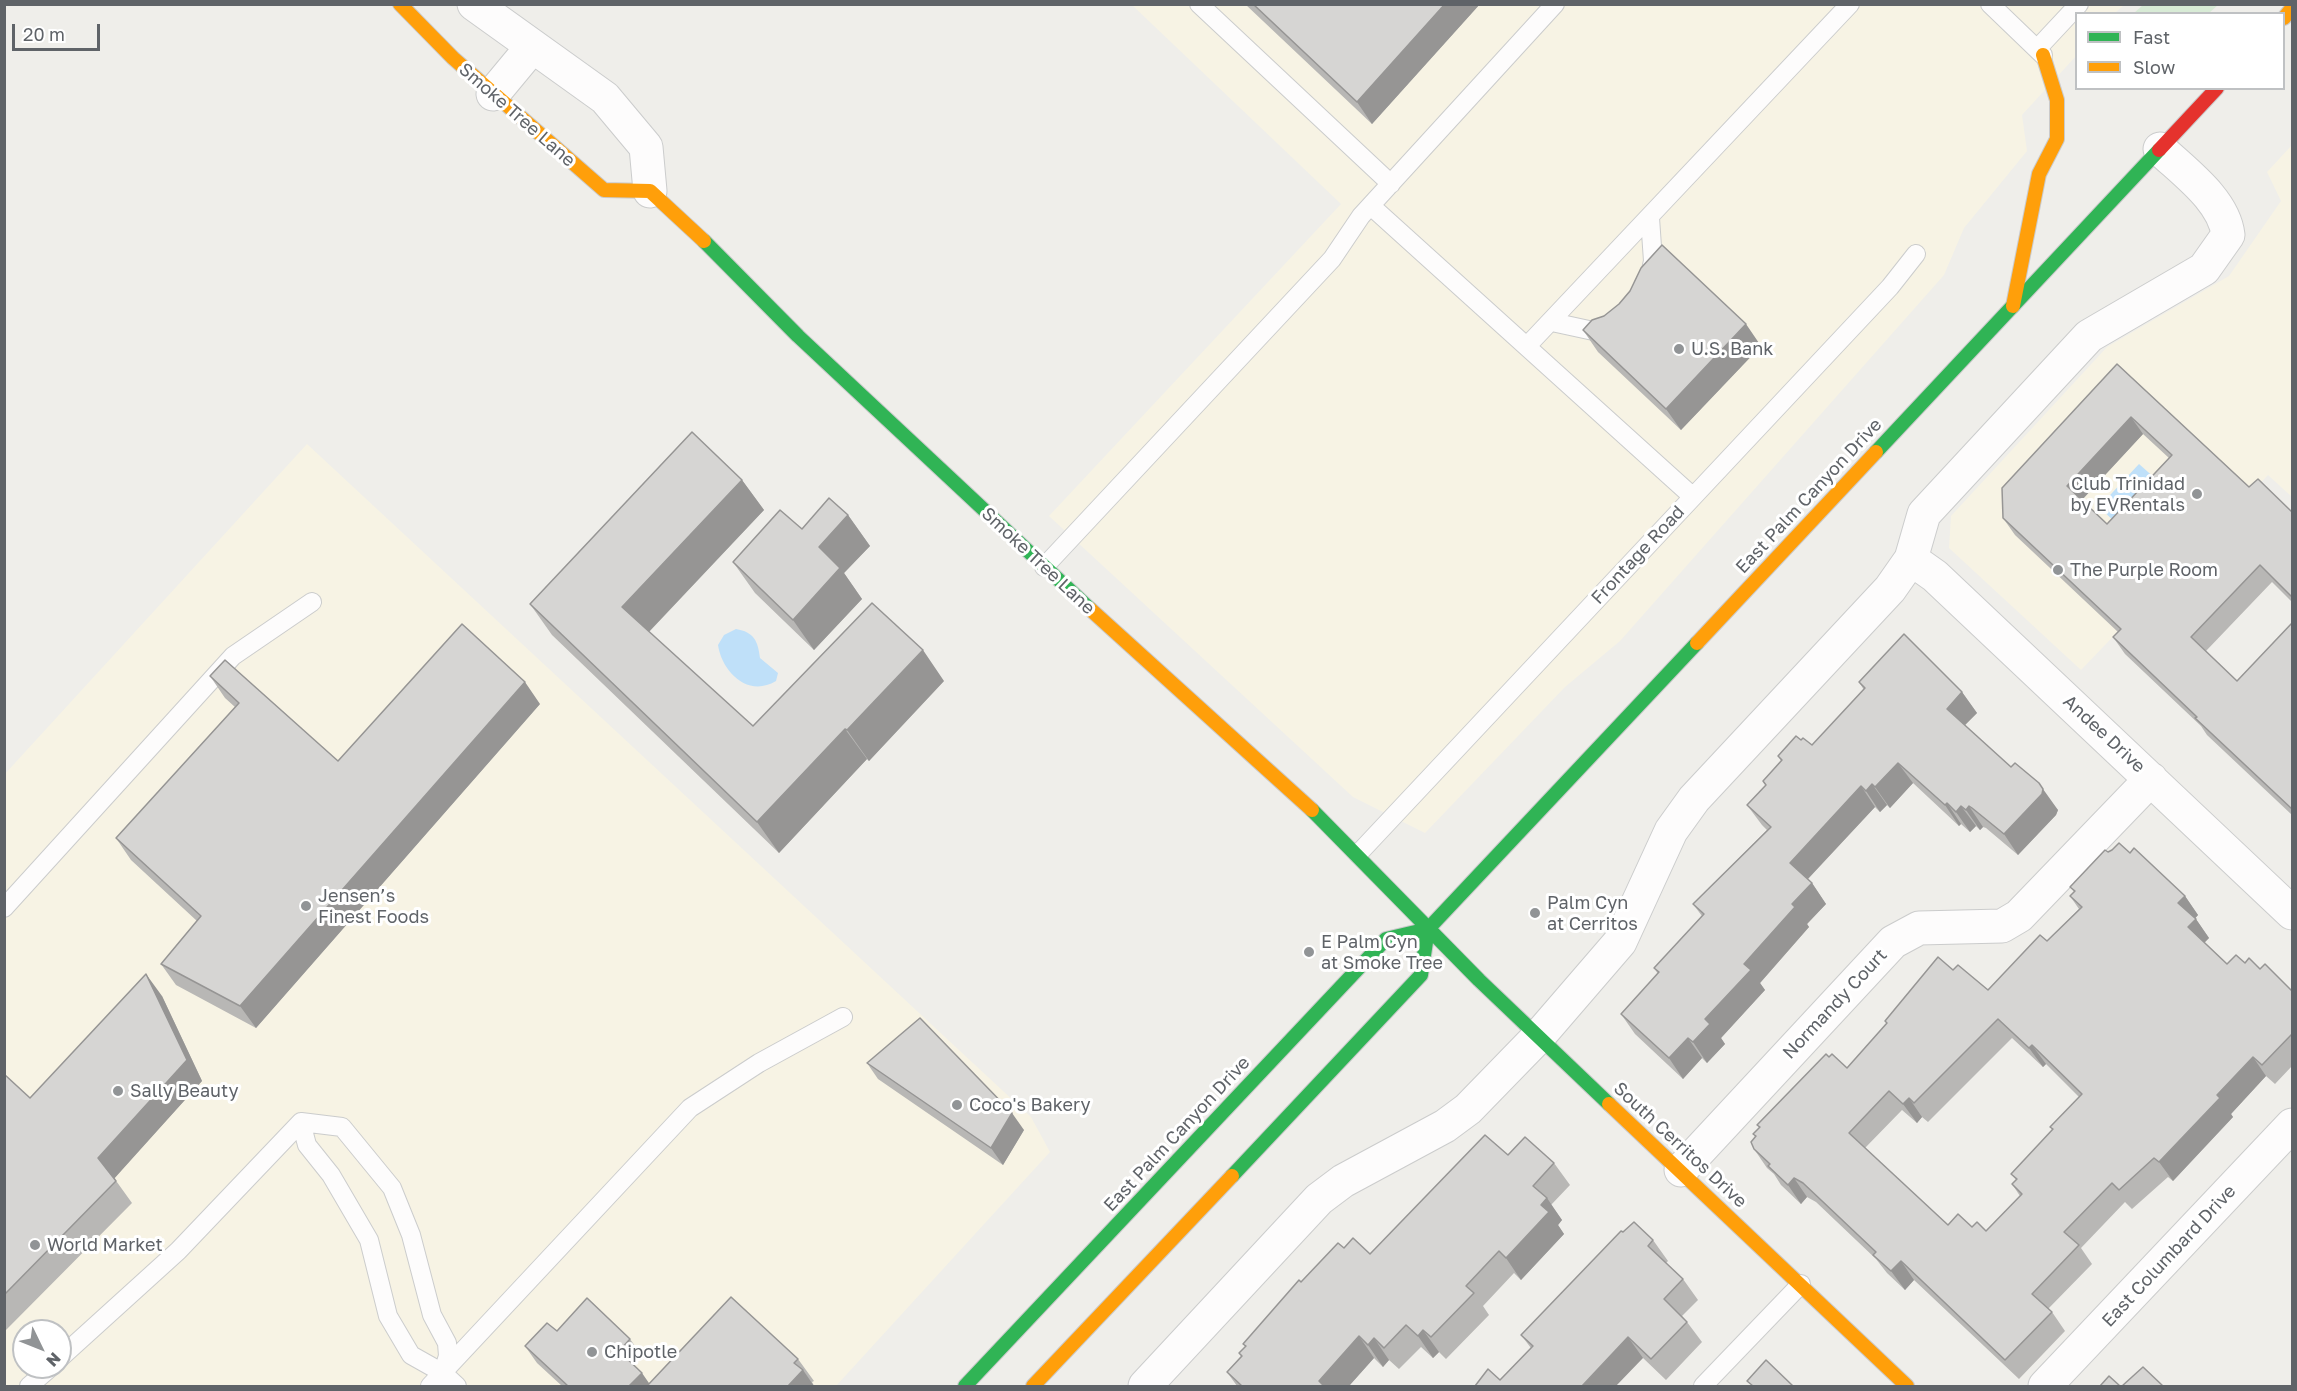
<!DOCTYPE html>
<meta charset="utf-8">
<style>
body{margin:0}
#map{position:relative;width:2297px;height:1391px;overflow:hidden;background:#efeeea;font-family:"Golos Text",sans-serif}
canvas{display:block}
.frame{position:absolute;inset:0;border:6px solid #5f6368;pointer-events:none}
.legend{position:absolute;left:2075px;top:12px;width:210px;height:78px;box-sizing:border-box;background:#fff;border:2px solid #bfc1c3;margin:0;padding:8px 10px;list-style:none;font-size:18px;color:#5f6368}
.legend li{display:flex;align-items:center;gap:12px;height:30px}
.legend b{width:30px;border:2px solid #bfc1c3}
.north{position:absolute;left:12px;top:1319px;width:60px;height:60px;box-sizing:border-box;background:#fff;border:2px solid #bfc1c3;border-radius:50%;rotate:133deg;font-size:16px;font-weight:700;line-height:24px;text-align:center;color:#5f6368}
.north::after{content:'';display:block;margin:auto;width:21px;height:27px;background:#919496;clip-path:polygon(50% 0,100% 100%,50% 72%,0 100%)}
.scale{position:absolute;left:12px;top:24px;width:88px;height:27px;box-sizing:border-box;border:3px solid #5f6368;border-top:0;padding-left:8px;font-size:18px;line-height:21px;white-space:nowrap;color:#5f6368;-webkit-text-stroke:4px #fff;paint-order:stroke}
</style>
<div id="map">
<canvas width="2297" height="1391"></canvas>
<div class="frame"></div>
<ul class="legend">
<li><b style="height:8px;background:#30b455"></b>Fast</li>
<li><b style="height:8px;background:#ff9f0a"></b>Slow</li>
</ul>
<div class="north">N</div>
<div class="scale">20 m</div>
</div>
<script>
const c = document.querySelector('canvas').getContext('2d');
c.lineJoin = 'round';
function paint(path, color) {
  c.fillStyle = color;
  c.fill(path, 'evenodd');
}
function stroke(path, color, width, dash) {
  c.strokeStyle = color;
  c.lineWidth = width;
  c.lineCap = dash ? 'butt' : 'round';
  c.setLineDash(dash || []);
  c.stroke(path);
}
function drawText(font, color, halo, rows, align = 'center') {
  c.font = font + ' "Golos Text",sans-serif';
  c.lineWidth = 6;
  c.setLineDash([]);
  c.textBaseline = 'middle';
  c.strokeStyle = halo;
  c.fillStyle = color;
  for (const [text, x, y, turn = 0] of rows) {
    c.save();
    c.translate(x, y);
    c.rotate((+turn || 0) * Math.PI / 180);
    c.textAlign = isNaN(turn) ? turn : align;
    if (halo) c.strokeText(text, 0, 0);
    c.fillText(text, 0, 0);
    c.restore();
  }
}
paint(new Path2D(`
 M1132,5h992l-9,8 -39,1v42l-54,59 5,36 -63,77 -20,47 -324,366 -55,46 -140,146 -72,-36 -304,-281 292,-312z
 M2292,145v352l-24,-22 -187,195 -132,-122 2,-32 156,-169 122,-71 52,-75 -14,-29z
 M307,444l724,673 19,35 -214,234h-831l-1,-611zM24,1331h36v36h-36z`), '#f7f3e4');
paint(new Path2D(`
 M2143,5l2,-1 73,1 -9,8h-75z`), '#d8ebd6');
paint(new Path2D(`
 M2139,464l18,16 -41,43 -17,-16z
 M736,629c18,3 22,12 24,29l18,15 -2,8c-28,17 -54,-9 -58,-36l6,-10z`), '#bfe0f9');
const lane = new Path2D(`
 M1199,4l192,180
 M1990,4l53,51
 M2037,49l42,-45
 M1371,206l321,290
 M1649,279l4,-18 -3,-43
 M1552,322l46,10 9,-2
 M1527,346l323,-342
 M1044,567l288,-308 29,-43 194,-212
 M1358,854l532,-567 26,-33
 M4,908l229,-252 79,-54
 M301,1122l6,23 24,30 38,65 19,76 23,39 32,18 14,13
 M301,1122l41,5 50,61 19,47 21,80 15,28 1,13 -5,16
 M60,1358l118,-107 123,-129
 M29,1386l22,-19
 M430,1386l260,-278 69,-45 84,-46
 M1703,1386l98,-102`);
const street = new Path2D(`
 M474,4l131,94 41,49 4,44
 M493,94l39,-47
 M1911,559l24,17 357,337
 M1681,1170l212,-228 26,-14 83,-2 17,-10 132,-137
 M1145,1386l174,-187 24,-18 102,-55 23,-17 71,-73 81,-94 51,-111 23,-32 196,-210 21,-30 13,-45 165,-178 115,-67 24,-34c-4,-35 -44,-63 -68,-86
 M2045,1386l247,-261`);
const fast = new Path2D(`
 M704,241l94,95 292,273
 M1876,452l283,-302
 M1312,810l167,170 130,124
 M1232,1176l189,-201 7,-46 269,-286
 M965,1386l421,-447 42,-10`);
const slow = new Path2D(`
 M400,4l53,54 151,132 46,1 54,50
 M2284,18l8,-10
 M2013,306l26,-132 18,-35v-39l-14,-45
 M1090,609l222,201
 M1697,643l179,-191
 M1609,1104l298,282
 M1033,1386l199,-210`);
const jam = new Path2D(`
 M2159,150l58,-62`);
stroke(lane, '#cbcccc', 20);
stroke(street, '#cbcccc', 35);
stroke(fast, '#cacacb', 16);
stroke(slow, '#cacacb', 16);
stroke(jam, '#cacacb', 16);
stroke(lane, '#fdfcfc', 18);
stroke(street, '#fdfcfc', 33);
stroke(fast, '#30b455', 14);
stroke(slow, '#ff9f0a', 14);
stroke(jam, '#e5322d', 14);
paint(new Path2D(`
 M1245,4h235l-108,120z
 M1583,330l178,16 -80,84 -83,-78z
 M2117,364l132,123 43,25v90l-20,-20 -66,69 31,30 55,-58v192l-85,-80 -6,-9 -76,-72 -12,-17 5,-5 -103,-97 -12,-17zM2143,434l26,24 -62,66 -25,-24z
 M742,480l22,30 -115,122 104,94 191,-45 -75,80 -2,-2 -88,94 -227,-218 -22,-31z
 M848,515l22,31 -26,27 18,26 -48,51 -59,-57 -22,-31 69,-33z
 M210,676l128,85 202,-57 -284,324 -80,-43 -15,-21 36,-43 -66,-61 -15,-22 119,-131 -10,-9z
 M1859,682l103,10 15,21 -12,12 93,85 -2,5 -38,40 -32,-27 -3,-1 -3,3 -4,-4 -6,6 -9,-8 -2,2 -46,-43 -23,25 -3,-3 -7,7 -5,-5 -67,72 4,4 14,21 -19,20 2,3 -49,56 5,7 -44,48 4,6 -18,19 -5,-5 -19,21 -48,-45 -14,-20 37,-40 -4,-6 48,-52 -9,-12 74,-74 -5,-5 -15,-20 19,-20 -3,-4 18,-20 -3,-5 23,-16 11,5 52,-55z
 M2108,852l22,1 55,43 13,19 -3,3 14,20 -5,5 23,21 18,-1 15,6 32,22v75l-17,18 -9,-8 -35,38 2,3 -60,64 -5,-4 -36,32 -7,-7 -44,46 11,16 -44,45 4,3 13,19 -46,48 -105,-99 -9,10 -18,-17 -11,-14 -60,-57 -9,-5 -6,7 -20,-19 -7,-11 -7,-6 -13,-19 1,-12 -2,-3 6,-6 -2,-3 72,-68 18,11 40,-44 -2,-3 68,-51 35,20 59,-49 32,-32 -9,-13 4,-4 -4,-5zM2012,1038l31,29 3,-3 33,33 -29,30 2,3 -41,44 5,6 -4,4 8,12 -34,35 -14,-4 -24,-2 -83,-77 37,-38 15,13 5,-6 6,5z
 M162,996l40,85 -88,97 18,25 -128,129v-258l26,24z
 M867,1063l157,67 -21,35 -125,-86z
 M1508,1155l46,8 16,22 -19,20 11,15 -4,5 6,9 -43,46 -7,-7 -31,33 6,9 -43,44 -7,-7 -6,6 -12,-11 -22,22 -10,-9 -6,7 -9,-9 -25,28h-112l-10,-14 14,-16 -2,-3 6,-6 -2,-3 58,-62 43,-34 26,6z
 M1623,1232l30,8 15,21 -2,2 17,16 15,21 -16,16 5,6 15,20 -36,38 -23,-22 -143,22 31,-32 -10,-13z
 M557,1331l73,8 12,17 -9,9 16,19 149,-25 16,22 -2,1 2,4h-252l-25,-23 -12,-17z`), '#b8b7b5');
paint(new Path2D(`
 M1445,4h35l-108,120 -15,-22z
 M1746,324l15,22 -80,84 -15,-21z
 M2131,417l12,17 -64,69 -12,-17z
 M742,480l22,30 -121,128 -21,-31z
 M848,515l22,31 -26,27 18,26 -48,51 -21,-30 26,-73z
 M923,650l21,31 -75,80 -22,-31z
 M525,682l15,22 -284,324 -16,-22z
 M1962,692l15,21 -16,16 -14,-20z
 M845,729l22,30 -88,94 -22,-31z
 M1898,763l15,20 -23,25 -15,-21z
 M1872,784l15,21 -7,7 -14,-21z
 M1861,786l14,21 -71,76 -14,-20z
 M2043,789l15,21 -2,5 -38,40 -14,-21z
 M1947,803l14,21 -2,2 -14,-21z
 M1961,806l15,20 -6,6 -14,-20z
 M1969,806l14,21 -3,3 -14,-20z
 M1812,883l14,21 -19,20 2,3 -49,56 5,7 -44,48 4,6 -18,19 -14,-21 12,-23 39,-55 48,-60z
 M2185,896l13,19 -6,7 -14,-19z
 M2196,919l13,19 -8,8 -13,-19z
 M146,974l16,22 40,85 -89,99 -15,-22z
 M1688,1038l14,20 -19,21 -14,-21z
 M2032,1045l14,19 -3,3 -14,-19z
 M2253,1057l13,19 -35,38 2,3 -60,64 -14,-19 58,-67z
 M1909,1098l13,19 -5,6 -14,-19z
 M1012,1113l12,17 -21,35 -12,-17z
 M1794,1178l13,19 -6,7 -13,-19z
 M1547,1198l15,22 -4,5 6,9 -43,46 -15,-22 35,-53z
 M1901,1261l13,19 -9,10 -14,-19z
 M1423,1330l16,22 -6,6 -15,-22z
 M1359,1336l15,22 -25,28h-26l-4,-5z
 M1628,1337l15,21 -27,28h-34z
 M1374,1338l15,22 -6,7 -15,-22z
 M803,1370l11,16h-26z
 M642,1373l9,13h-22z`), '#969594');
const building = new Path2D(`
 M1253,4h192l-88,98z
 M1662,245l84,79 -80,85 -83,-79 9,-10 12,-4 15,-12 11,-13 11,-23z
 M2117,364l132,123 9,-8 34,33v85l-32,-32 -69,72 46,44 55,-58v186l-97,-91 2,-1 -84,-80 8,-8 -118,-111 -1,-30zM2131,417l41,38 -65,69 -40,-38z
 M692,432l50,48 -120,127 131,119 119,-123 51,47 -76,80 -2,-1 -88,93 -227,-218z
 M829,498l19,17 -29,32 21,21 -47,52 -60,-58 47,-52 22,19z
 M462,624l63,58 -285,324 -79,-42 40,-48 -85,-78 123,-135 -29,-27 15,-16 113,101z
 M1904,634l58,58 -15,17 64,58 4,-4 24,20 4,6 -1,5 -38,40 -32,-26 -3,-2 -3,4 -5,-4 -5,6 -9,-9 -2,2 -47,-42 -23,24 -3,-3 -6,7 -5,-5 -71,77 22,20 -20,21 3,3 -51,57 7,6 -46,49 5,5 -17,18 -5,-4 -19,20 -48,-44 38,-42 -5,-4 50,-54 -11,-10 78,-77 -24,-22 19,-20 -3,-4 19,-21 -4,-4 18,-20 5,4 2,-2 9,7 53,-57 -6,-6z
 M2119,843l11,10 4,-5 51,48 -7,7 18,16 -8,8 39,37 9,-9 9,8 4,-5 11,11 5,-5 27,27v43l-30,31 -9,-8 -36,38 3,3 -61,64 -5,-4 -35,32 -7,-7 -48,49 15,13 -47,49 20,18 -47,48 -104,-99 -10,10 -18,-16 3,-3 -73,-69 -9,-5 -6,7 -20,-19 2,-2 -16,-15 -3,-7 5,-6 -3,-2 7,-7 -3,-2 69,-71 3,3 3,-3 15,14 40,-45 -2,-2 53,-64 15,13 5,-5 30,25 52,-55 7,6 35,-34 -12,-11 5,-5 -5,-4 35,-37 3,2 4,-2zM1998,1019l31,29 3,-3 50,49 -32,33 3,2 -42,45 6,5 -5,5 10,10 -36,37 -9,-9 -5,5 -14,-13 -10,11 -99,-92 40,-42 14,13 6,-6 5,5z
 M146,974l41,86 -89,98 18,23 -112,114v-221l26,24z
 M920,1018l92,95 -21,35 -124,-85z
 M1485,1135l23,20 17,-18 29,26 -21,23 14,12 -6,7 8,7 -43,46 -7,-7 -33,35 8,7 -43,44 -8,-7 -5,6 -12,-11 -22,23 -10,-10 -6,7 -9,-9 -40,45 5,5h-82l-15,-14 15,-16 -3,-3 7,-7 -3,-2 56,-64 2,2 37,-39 6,5 9,-10 17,16z
 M1634,1222l19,18 -5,6 35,33 -19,20 23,23 -36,37 -23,-22 -46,49h-107l13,-17 12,11 33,-34 -12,-11 100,-104 2,1z
 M731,1297l67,62 -4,4 9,7 -15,16h-141z
 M587,1298l43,41 -11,12 23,22 -13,13h-61l-43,-40 22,-23 10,8z
 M1766,1360l27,26h-40l-6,-5z
 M2143,1367l20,19h-41z
 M2109,1376l11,10h-20z`);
paint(building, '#d6d5d3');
stroke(building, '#969594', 1.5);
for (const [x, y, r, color] of [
 [1679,349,6,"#919496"],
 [2197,494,6,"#919496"],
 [2058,570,6,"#919496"],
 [306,906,6,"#919496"],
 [1535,913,6,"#919496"],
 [1309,952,6,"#919496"],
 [118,1091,6,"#919496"],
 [957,1105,6,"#919496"],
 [35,1245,6,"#919496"],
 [592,1352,6,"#919496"]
]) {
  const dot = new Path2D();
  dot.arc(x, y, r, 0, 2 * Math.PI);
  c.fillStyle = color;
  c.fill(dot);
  stroke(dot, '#fff', 2);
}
drawText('18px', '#5f6368', '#fff', [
 ["Smoke Tree Lane",517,115,41],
 ["East Palm Canyon Drive",1809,496,-47],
 ["Frontage Road",1638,555,-47],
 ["Smoke Tree Lane",1038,561,43],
 ["Andee Drive",2104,734,43],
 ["Normandy Court",1835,1004,-47],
 ["East Palm Canyon Drive",1177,1134,-47],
 ["South Cerritos Drive",1680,1145,43],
 ["East Columbard Drive",2169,1256,-47]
]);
drawText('18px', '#5f6368', '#fff', [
 ["U.S. Bank",1691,349],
 ["Club Trinidad",2185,484,"right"],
 ["by EVRentals",2185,505,"right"],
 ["The Purple Room",2070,570],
 ["Jensen’s",318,896],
 ["Finest Foods",318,917],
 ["Palm Cyn",1547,903],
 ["at Cerritos",1547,924],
 ["E Palm Cyn",1321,942],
 ["at Smoke Tree",1321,963],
 ["Sally Beauty",130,1091],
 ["Coco's Bakery",969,1105],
 ["World Market",47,1245],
 ["Chipotle",604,1352]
], 'left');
</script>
